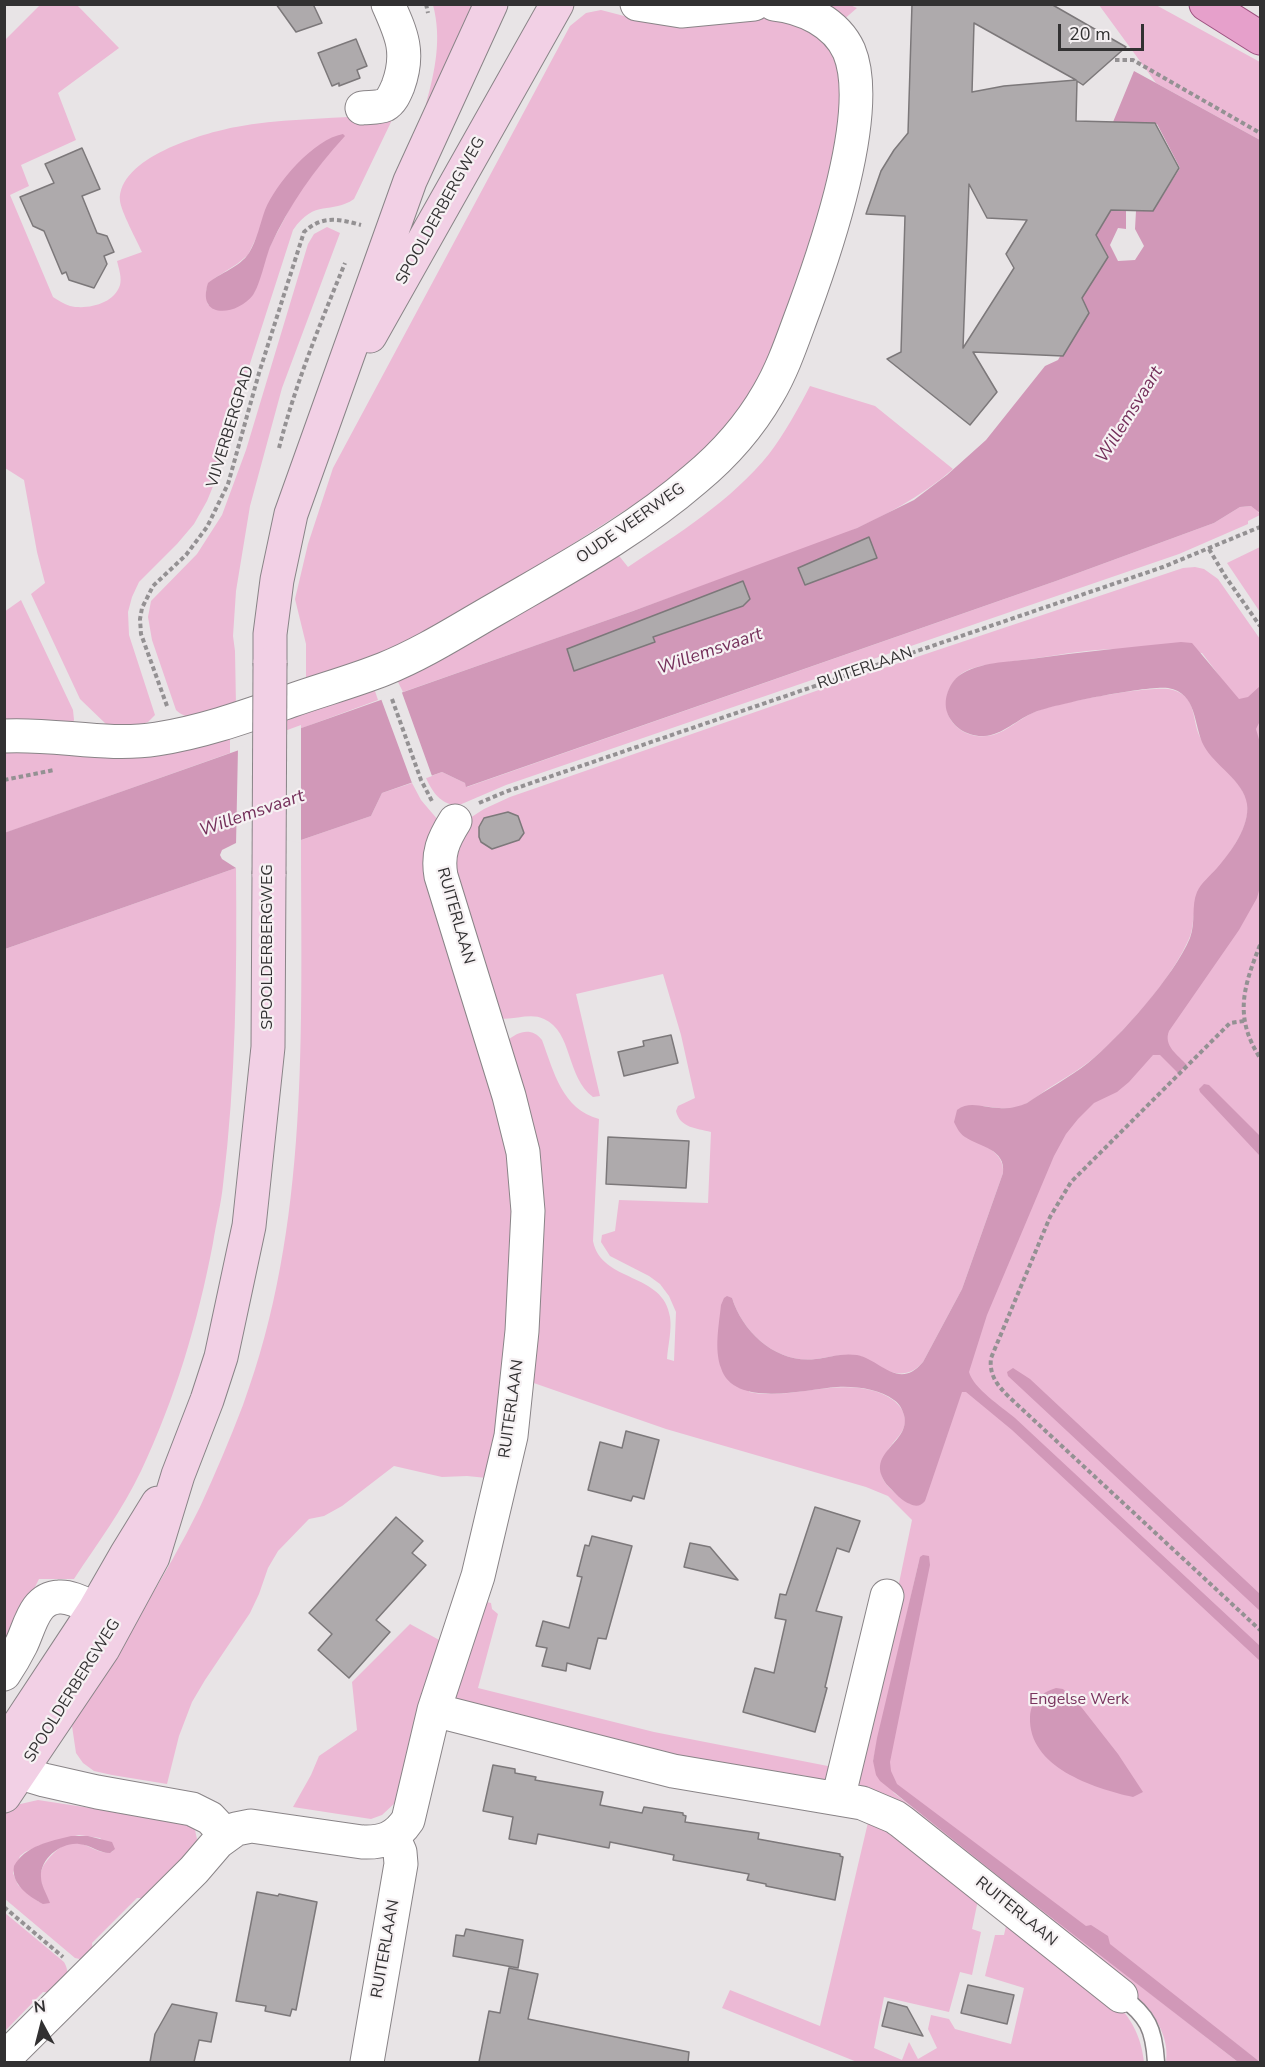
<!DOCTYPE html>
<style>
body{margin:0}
#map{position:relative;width:1265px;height:2067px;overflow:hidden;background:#e8e4e6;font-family:"Nunito Sans",sans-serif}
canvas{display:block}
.frame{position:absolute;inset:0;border:6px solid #323132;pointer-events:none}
.north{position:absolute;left:12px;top:1995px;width:60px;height:60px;-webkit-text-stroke:4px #f6f1f3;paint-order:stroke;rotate:353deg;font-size:16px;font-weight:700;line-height:24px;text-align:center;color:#323132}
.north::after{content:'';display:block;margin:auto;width:21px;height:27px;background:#323132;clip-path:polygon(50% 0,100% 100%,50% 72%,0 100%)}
.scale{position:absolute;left:1058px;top:24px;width:86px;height:27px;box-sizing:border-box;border:3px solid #323132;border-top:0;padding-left:8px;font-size:18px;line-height:21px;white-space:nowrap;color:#323132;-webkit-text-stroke:4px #f6f1f3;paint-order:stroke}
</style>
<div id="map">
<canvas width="1265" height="2067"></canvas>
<div class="frame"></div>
<div class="north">N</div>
<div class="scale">20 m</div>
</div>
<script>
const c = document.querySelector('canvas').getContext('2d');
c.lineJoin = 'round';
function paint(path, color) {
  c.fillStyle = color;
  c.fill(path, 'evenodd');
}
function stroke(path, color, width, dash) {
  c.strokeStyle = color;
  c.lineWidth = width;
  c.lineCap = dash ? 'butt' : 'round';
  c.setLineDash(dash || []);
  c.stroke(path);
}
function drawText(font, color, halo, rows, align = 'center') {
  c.font = font + ' "Nunito Sans",sans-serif';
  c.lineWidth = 4.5;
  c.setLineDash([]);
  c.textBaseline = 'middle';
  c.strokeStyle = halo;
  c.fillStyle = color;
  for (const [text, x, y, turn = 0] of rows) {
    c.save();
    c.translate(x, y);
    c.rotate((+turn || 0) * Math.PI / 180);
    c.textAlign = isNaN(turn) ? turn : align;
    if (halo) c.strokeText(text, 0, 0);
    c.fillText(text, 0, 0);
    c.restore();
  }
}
paint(new Path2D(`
 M40,5h37l42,43 -61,45 18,47 -55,25 8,21 -19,9 43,102c5,3 11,7 17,9 17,4 44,-2 50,-21 2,-7 -1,-16 -3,-24l25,-9c-5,-11 -21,-41 -22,-51 -3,-43 83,-68 116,-74 42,-8 86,-8 129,-11h17l10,4 -38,79c-23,16 -39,-1 -61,31l-57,177 -20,72 -9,22 -13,23 -17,20 -38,38 -7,15 -4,15 1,23 26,80 -7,7 -6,2v5l-35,-4 -27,-26 -49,-105 14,-11 -8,-31 -13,-72 -19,-12 -1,-427zM343,134l-46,61 -28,53 -15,45 -46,12 -2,-15 9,-12 22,-14 11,-9 9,-19z
 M433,5h43l-47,101 -3,-2c9,-33 16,-65 7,-99z
 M821,5h29l7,3 -15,13z
 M1099,5h57l104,57v78l-104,-57z
 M601,10l50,13h26l95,-9 43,17 25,32 1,47 -13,85 -63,174 -44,68 -55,47 -240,154 -120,42v-36l-11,-45 13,-55 25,-76 237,-442 16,-13z
 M327,227l13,6 -58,155 -32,118 -14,85 -3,45 2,15 1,55c-18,5 -45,20 -60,4l-24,-70 -4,-23 3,-16 46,-47 25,-39 24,-65 62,-206 6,-10z
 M810,386l65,20 78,63c-64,56 -150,80 -229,109 -106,39 -214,76 -321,114l-6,-12 219,-128 12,15c50,-33 103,-66 141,-113 16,-21 29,-45 41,-68z
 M1251,506l5,2 4,7 -12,6v3l-69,30 -673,231 -49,21c-17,-3 -24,-13 -31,-28l16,-6 23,11 2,4 589,-206 158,-58 26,-16z
 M1260,547v65l-33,-49z
 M1195,567l9,2 14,10 42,60v138l-33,-91 -25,-33c-34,-1 -70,-6 -105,-3 -27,2 -55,8 -82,11 -17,3 -40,3 -54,13 -7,6 -13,14 -14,23 -2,12 1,22 10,30 10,9 23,11 36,8 15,-4 28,-18 44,-24 21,-8 116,-27 136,-21 25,7 18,31 28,49 10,18 42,44 46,62 7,36 -42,75 -52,108 -3,11 -1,20 -7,32 -13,28 -34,55 -54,77 -15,16 -30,33 -48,46 -12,9 -25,16 -37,24 -9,6 -18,14 -28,18 -13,4 -26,2 -38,0l-17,31c16,7 39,15 37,36l-41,116 -39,73c-16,19 -35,11 -54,0 -4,-3 -7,-6 -12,-6 -15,-2 -27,1 -41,3 -39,5 -73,-26 -84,-61l17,94c6,1 12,2 18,2 41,1 89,-19 126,6 7,5 13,14 12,23 -1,8 -7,14 -12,20 -23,29 -11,42 17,61l125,-362 87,-84 138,-220v1224l-370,-282 -8,-27 38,-196 -47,204 21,32 344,269h-72c3,-20 -6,-37 -17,-53l-292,-222 55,-267 -24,-24 -22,-9 -200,-58 -138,-48 -21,-340c11,-10 25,-14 35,-1 12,32 20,69 57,79l-6,122c8,42 71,31 77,76 2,13 -2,28 -3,42l7,2 2,-49 -7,-16 -9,-12 -11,-8 -39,-20 -9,-14 1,-7 13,-4 4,-31 89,3 3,-71c-15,-4 -31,-4 -35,-21l2,-5 17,-8 -14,-63 -18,-61 -87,20 24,102 -7,1c-27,-20 -20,-65 -49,-78 -14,-7 -31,2 -46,-1l-47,-151 19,-49 14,-9 26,-12 329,-114 344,-115z
 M21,600l52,110 1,10 -3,8 -66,-4 -1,-112z
 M374,688l4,12 -122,45 -1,-21z
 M230,733v20l-225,80 -1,-84z
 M412,783l9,17 17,20 67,316 6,37 2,78 -13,158 -13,69 -20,-2 -25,1 -48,-11 -52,40 -18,10 -15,3 -31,32 -10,17 -9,26 -9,19 -45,67 -13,22 -13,34 -12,48 -55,-9 -18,-4 -11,-8 -7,-10 -4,-27 8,-17c42,-66 86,-132 120,-202 15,-33 30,-68 43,-102 67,-180 58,-376 58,-565l70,-24 11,-23z
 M236,868c1,105 0,212 -13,317 -2,19 -7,39 -10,58 -15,79 -38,156 -72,228 -18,38 -44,73 -67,108h-35l-34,68v-698z
 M482,1601l9,2 1,6 6,5 -20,74 176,44 184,36 -4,12 -29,7 2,-11 -124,-19 -231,-56z
 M410,1624l31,17 -44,160 -15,14 -11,4 -78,-12 18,-32 8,-19 38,-26 -5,-48z
 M38,1800l144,22 7,2 6,6 3,14 -47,54h-14l-45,45 1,11 -9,6 -9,-2 -70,-59 -1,-87 12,-7zM79,1835l21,3 13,13c-22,9 -35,-30 -67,11 -10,12 -4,26 3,39l-10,1 -21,-17 -5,-12 7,-17 5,-4 18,-8z
 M870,1814l108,86 -6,29 9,3 -9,43 -12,-3 -11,40 -65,-15 -10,51 28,12 7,-18 9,17 19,-11 -9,-19 3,-14 18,4 6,10 56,15 13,-56 -39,-12 10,-41h9l4,-18 104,81c19,20 29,37 32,64h-287l-135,-54 8,-18 90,36z
 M5,1913l59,49c8,13 -1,21 -10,31l-11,-1 -38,39z`), '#ecb9d5');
paint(new Path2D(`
 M1134,71l126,69v373l-9,-7 -11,1 -26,16 -158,58 -590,206 -1,-4 -23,-11 -60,21 -11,23 -70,24 -51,-4 -28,14 -2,5 2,4 14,9 -231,81 -1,-116 629,-222 224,-83 57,-28 33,-25 39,-35 59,-74 13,-6 28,-50 -5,-18 15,-57 15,-25h15v19l-8,-1 -8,17 8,16 17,-1 9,-14 -9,-17 1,-18h17l27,-43 -23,-44 -44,-2z
 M343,134l2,2c-31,34 -56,69 -75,111 -5,13 -10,38 -17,48 -16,21 -57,25 -45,-12 12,-10 32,-16 41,-30 8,-13 11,-29 16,-43 11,-27 49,-71 78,-76z
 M1181,642l11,1 47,56 9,-2 12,-11v35l-4,8 4,14v144l-3,11 -18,32 -70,101c-6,15 9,24 18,34l-9,8 -18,-18h-7l-24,27 -12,10 -23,11 -16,16 -12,15 -12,22 -67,159 -18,57c4,16 33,35 46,46l245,228v15l-248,-231 -46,-38h-4l-37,109c-4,5 -9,6 -15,3 -8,-3 -15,-11 -21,-17 -29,-34 23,-43 15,-72 -2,-6 -4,-11 -10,-15 -15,-11 -38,-14 -57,-13 -31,2 -103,22 -116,-19 -7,-19 -2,-43 0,-63l3,-7 3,-2 5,2c11,35 45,66 84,61 14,-2 26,-6 41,-4 24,5 42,36 66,7l39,-73 41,-116c3,-24 -23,-26 -38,-36 -6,-4 -8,-9 -11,-15l3,-12c13,-10 27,-2 42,-2 10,1 19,-1 28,-5 20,-14 42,-25 61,-40 32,-26 86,-87 102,-125 6,-16 1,-32 7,-46 4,-9 13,-16 20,-24 14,-16 33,-42 30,-64 -3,-23 -33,-39 -43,-58 -11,-21 -6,-53 -36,-58 -20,-3 -113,16 -133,24 -18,7 -32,23 -51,24 -16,1 -32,-9 -37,-24 -4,-13 2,-29 13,-37 19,-13 48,-13 71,-16 50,-7 100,-12 150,-17z
 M1204,1084l5,1 51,51v20l-60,-64 -1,-3z
 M1013,1368l17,11 230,215v17l-252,-235 -1,-4z
 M923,1555l6,1 1,9 -40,197 1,9 6,13 189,142 5,-1 17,11 2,8 150,118h-22l-226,-175 -132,-106 -4,-6 -3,-14 4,-23 43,-181z
 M1056,1688l7,1 19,19 36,46 25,38 -10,5c-40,-9 -105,-30 -103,-80 1,-17 11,-24 26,-29z
 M71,1836h17l24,6 3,7 -5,4c-11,0 -19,-8 -31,-9 -17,-2 -39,14 -38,33 0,9 6,17 9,26l-7,1c-15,-8 -32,-20 -29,-38 11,-20 36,-25 57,-30z`), '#d198b8');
paint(new Path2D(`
 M401,690l31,86 -20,7 -32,-87z
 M301,725v118l-14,-3 -36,-1 -15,6 2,-97z`), '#e8e4e6');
const building = new Path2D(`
 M276,4h37l9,19 -26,9z
 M912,4h139l75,43 -43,38 -6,-4 -1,40 79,2 24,45 -26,43 -42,-1 -15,25 12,22 -26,41 7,15 -26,43 -90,-4 24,40 -27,33 -83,-66 14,-7 4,-136 -39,-2 15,-43 13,-21 14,-17zM974,23l102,57 -72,6 -32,6zM969,184l18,34 40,2 -21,34 8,14 -51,80z
 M356,39l11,27 -10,4 3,8 -21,8v-3l-7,3 -14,-33z
 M82,148l18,41 -18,7 15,37 10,3 7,16 -10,4 3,8 -13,24 -25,-8 -3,-8 -4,2 -18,-43 -11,-5 -13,-29 34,-14 -9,-19z
 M869,537l8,21 -72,27 -7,-17z
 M743,581l7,18 -7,7 -90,31 2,5 -81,29 -7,-22z
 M508,812l10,4 6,17 -5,7 -27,9 -11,-7 -2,-5v-10l5,-9z
 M671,1035l7,28 -54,13 -6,-24 26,-6 -1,-5z
 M608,1137l81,4 -3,47 -80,-4z
 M626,1431l33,9 -15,59 -11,-3 -2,5 -43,-11 12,-48 22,6z
 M815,1507l45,14 -11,31 -12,-4 -21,63 26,6 -17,70 2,1 -12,44 -72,-20 12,-44 19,5 12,-53 -11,-2 5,-24 6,1z
 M396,1517l27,24 -11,12 14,12 -50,55 14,12 -41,46 -31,-28 14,-16 -23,-21z
 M592,1536l40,10 -26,93 -8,-1 -8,31 -23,-6 -1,8 -24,-5 5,-18 -11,-2 7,-25 26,7 13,-51 -5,-1 8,-31 4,1z
 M690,1543l20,4 28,33 -54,-13z
 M493,1765l22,4v4l21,4 -1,3 68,12 -3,13 42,8 2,-6 39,6v2l3,1 -1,6 74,11 -1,6 82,15v2l3,1 -8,43 -69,-14v-2l-19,-4 2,-6 -76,-14 1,-5 -64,-13 -1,6 -71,-14 -2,10 -27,-5 4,-22 -30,-6z
 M257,1892l21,4 1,-2 38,8 -21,108 -4,-1 -2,7 -25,-5 1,-5 -30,-5z
 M466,1929l57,11 -5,28 -65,-12 3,-21 8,1z
 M509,1968l29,6 -10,45 161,33 -1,10h-209l10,-51 11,2z
 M968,1985l46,10 -7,29 -46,-11z
 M888,2002l19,5 16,29 -41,-10z
 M172,2004l45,9 -6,29 -12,-2 -5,22h-44l5,-28z`);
paint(building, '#aeaaac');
stroke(building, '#7c787a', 1.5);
const lane = new Path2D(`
 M1121,1996c27,20 33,33 35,66`);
const street = new Path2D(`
 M637,4l44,7 73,-7
 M362,108c7,-1 16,0 23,-3 7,-4 10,-12 13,-19 12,-33 4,-51 -10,-82
 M4,736c51,-3 102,11 153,3 46,-7 90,-23 133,-38 31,-11 64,-20 94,-32 42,-17 78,-41 117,-63 67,-39 135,-76 194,-127 29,-24 54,-52 73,-85 16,-27 25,-56 36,-85 22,-60 70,-198 45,-258 -13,-29 -46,-44 -75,-47
 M4,1674c6,-9 12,-19 17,-29 9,-18 13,-47 38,-48 12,-1 25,7 36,12
 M434,1710l239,61 189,32 33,14 7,5 219,174
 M4,1768l40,12 53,12 95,17 18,9 16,17
 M838,1799l49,-203
 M4,2059l190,-189 24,-28 18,-13 15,-3 111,16c21,1 34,-4 46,-22l26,-110 44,-134 33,-140 11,-105 6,-120 -5,-59 -14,-56 -68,-220c-4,-22 2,-36 14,-55
 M367,2062l34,-198 -1,-12 -7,-16`);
const secondary = new Path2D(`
 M370,336l187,-332
 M270,663v-29l7,-54 14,-66 119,-333 81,-177
 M4,1747l91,-138 31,-54 32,-52
 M4,1796l99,-147 50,-92 25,-82 29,-75 14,-43 28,-131 19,-179 1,-173`);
const primary = new Path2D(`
 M1206,4l54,34`);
stroke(lane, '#898487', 19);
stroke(street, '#898487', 35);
stroke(secondary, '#898487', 35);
stroke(primary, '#9c507f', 35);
stroke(new Path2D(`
 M426,4l2,9
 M1115,60h18l127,73
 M279,448c16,-63 41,-124 66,-185
 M1209,549l16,27 35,50
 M392,699l29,81 12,23
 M167,706l-26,-72 -1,-15 2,-11 11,-22 33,-31 21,-28 21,-43 31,-111 45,-141c18,-17 35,-13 57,-7
 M4,780l50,-10
 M479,803l26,-11 658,-225 97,-40
 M1260,945c-17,43 -26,72 0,113
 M1244,1021l-14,2 -159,159 -21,35 -59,141c-2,17 6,27 18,39l251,233
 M4,1907l59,50`), '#949193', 4, [4.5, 3]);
stroke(lane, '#fff', 16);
stroke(street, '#fff', 33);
stroke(secondary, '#f2d0e5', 33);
stroke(primary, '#e6a0cb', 33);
const secondaryBridge = new Path2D(`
 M269,874l1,-211`);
stroke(secondaryBridge, '#898487', 35, []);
stroke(secondaryBridge, '#f2d0e5', 33);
drawText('16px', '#323132', '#f6f1f3', [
 ["SPOOLDERBERGWEG",441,211,-61],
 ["VIJVERBERGPAD",231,427,-73],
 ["OUDE VEERWEG",631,524,-35],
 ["RUITERLAAN",865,669,-19],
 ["RUITERLAAN",455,916,74],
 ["SPOOLDERBERGWEG",268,947,-90],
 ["RUITERLAAN",512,1409,-82],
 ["SPOOLDERBERGWEG",73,1691,-58],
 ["RUITERLAAN",1016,1912,39],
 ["RUITERLAAN",386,1949,-80]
]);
drawText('16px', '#79345e', '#f6f1f3', [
 ["Engelse Werk",1079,1700]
]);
drawText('italic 18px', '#742f5a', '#f6f1f3', [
 ["Willemsvaart",1130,415,-58],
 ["Willemsvaart",710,652,-19],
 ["Willemsvaart",252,814,-19]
]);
</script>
